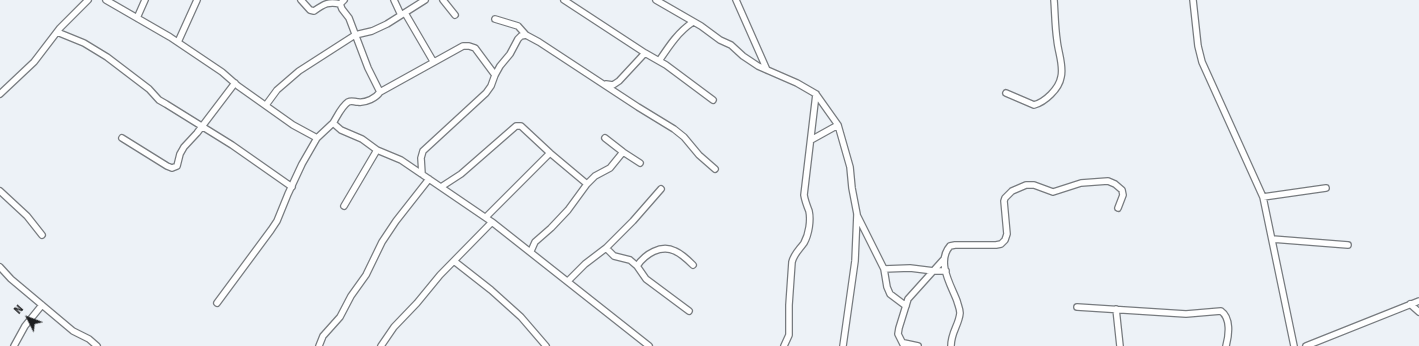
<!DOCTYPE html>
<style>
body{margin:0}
#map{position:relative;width:1419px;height:346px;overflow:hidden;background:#edf2f7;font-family:Signika,sans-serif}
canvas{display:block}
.north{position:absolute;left:8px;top:298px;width:40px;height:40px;-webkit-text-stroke:3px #edf2f7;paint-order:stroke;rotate:312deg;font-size:11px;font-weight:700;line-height:16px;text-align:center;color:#1d1e20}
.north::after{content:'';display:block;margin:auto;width:14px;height:18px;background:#1d1e20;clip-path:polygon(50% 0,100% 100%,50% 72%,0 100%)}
</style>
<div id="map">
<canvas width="1419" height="346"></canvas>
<div class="north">N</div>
</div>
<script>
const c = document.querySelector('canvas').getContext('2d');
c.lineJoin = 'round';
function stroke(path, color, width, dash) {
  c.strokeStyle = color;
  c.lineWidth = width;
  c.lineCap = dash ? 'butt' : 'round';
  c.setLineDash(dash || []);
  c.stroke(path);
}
const street = new Path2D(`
 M106,0l64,37 52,35 16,14 55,39 24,13
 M301,0l9,10 4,1c10,-7 15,-10 26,-7
 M344,0l-4,4 2,5 7,9 19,50 12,24
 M394,0l7,15
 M443,0l12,15
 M564,0l81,53
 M656,0l45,26 19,14 11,5 12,11 15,10 39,17 19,11 22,31 12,42 2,21 5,26 -2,47 -12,85
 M736,0l31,70
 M1193,0l5,46 4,16 61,135 31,149
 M405,13l28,48
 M137,18l8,-18
 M495,19l23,7 8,9
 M57,32l27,11 23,14 42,32 10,11 7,4 66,41 60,42
 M178,42l19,-42
 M659,61c10,-15 19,-29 34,-39
 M495,75l-20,-27 -6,-2h-6l-83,46c-4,6 -14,11 -22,10 -4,0 -6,-2 -10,0 -7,5 -11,15 -15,21l8,7 21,9 15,11 24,10 91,62 157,124
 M606,84l7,1 6,-4 26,-28 21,12 47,35
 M1006,93l28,12c11,-3 25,-16 27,-28 3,-11 -3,-25 -4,-37 -2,-13 -2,-27 -3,-40
 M0,94l34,-32 26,-34 28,-28
 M266,105l11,-15 22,-19 56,-36 17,-4 15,-7 38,-24
 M122,138l45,28 5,2 5,-2 3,-12 4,-7 13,-14 38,-50
 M605,138l18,14 17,11
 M811,140l27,-15
 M422,174l-1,-16 2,-7 63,-58 5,-7 4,-11 5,-9 10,-12 8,-15 3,-3 5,-1 13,7 99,65 36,22 10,8 15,18 16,14
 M441,187l20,-13 55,-48h5l29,27 37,31
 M0,191l27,25 15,19
 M1263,197l63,-9
 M344,206l33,-56
 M857,215l27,54 3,18 3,7 16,12
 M486,217l64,-64
 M1272,239l76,6
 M606,248l8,8 16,4 7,6 9,13 43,32
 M531,251l4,-9 16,-14 17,-18 19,-26 8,-8 15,-8 13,-16
 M454,261l37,29 30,27 25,29
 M637,266c8,-12 24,-22 38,-15 7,3 13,9 18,14
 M0,267l11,12 62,52 16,8 8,7
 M884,269l26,-1 24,3h12
 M568,281l17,-17 21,-16 27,-27 28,-32
 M217,303l54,-73 6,-9 11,-27 14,-30 15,-26 16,-15
 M1410,304l9,8
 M1077,307l109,7 35,-3c10,7 8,24 5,35
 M1116,309l4,37
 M904,343l14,3
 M14,346l11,-20 17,-21
 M319,346l4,-10 17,-19 11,-21 15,-21 16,-33 14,-21 33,-42
 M381,346l13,-19 23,-24 23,-28 52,-53
 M784,346l5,-11v-30l3,-43c2,-8 7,-12 12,-19 5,-9 7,-23 5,-32 -2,-5 -4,-10 -5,-16l12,-101
 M904,346l-6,-12 1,-6 9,-29 36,-40
 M951,346c0,-14 8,-21 9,-33 0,-4 -2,-8 -3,-12 -6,-16 -21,-39 -7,-55l5,-1h41l5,-1 4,-4 2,-6 -3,-33 1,-3 7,-7 14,-6h8l19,7 28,-9 27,-2 7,3 7,6 1,5 -5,13
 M1306,346l113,-45`);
stroke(street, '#777b7f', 8);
stroke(street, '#fff', 5.5);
</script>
